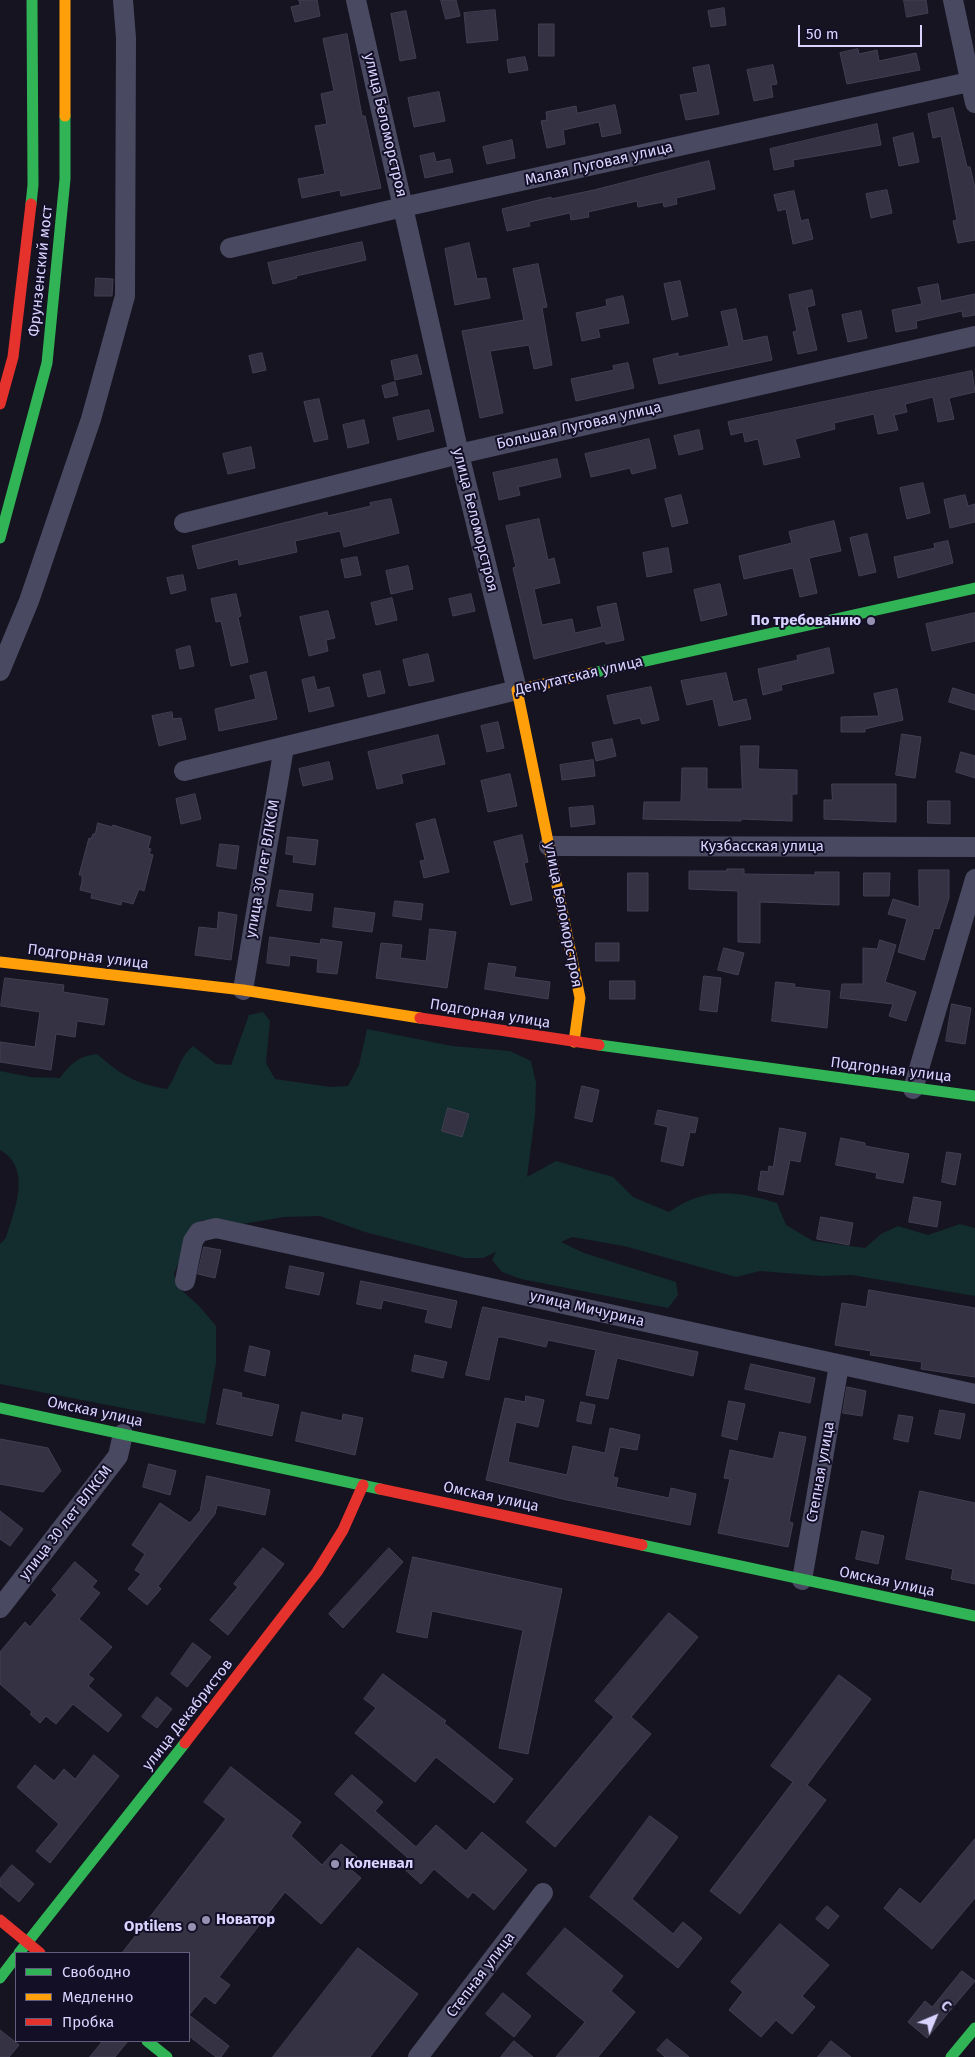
<!DOCTYPE html>
<meta charset="utf-8">
<style>
body{margin:0}
#map{position:relative;width:975px;height:2057px;overflow:hidden;background:#161421;font-family:"Fira Sans",sans-serif}
canvas{display:block}
.legend{position:absolute;left:15px;top:1952px;width:175px;height:90px;box-sizing:border-box;background:#130f26;border:1px solid #625e7d;margin:0;padding:6px 9px;list-style:none;font-size:15px;color:#d9d4ff}
.legend li{display:flex;align-items:center;gap:10px;height:25px}
.legend b{width:25px;border:1px solid #625e7d}
.north{position:absolute;left:910px;top:1992px;width:50px;height:50px;-webkit-text-stroke:4px #130f26;paint-order:stroke;rotate:45deg;font-size:14px;font-weight:700;line-height:20px;text-align:center;color:#d9d4ff}
.north::after{content:'';display:block;margin:auto;width:18px;height:22px;background:#d9d4ff;clip-path:polygon(50% 0,100% 100%,50% 72%,0 100%)}
.scale{position:absolute;left:798px;top:25px;width:124px;height:22px;box-sizing:border-box;border:2px solid #d9d4ff;border-top:0;padding-left:6px;font-size:15px;line-height:18px;white-space:nowrap;color:#d9d4ff;-webkit-text-stroke:4px #130f26;paint-order:stroke}
</style>
<div id="map">
<canvas width="975" height="2057"></canvas>
<ul class="legend">
<li><b style="height:6px;background:#30b455"></b>Свободно</li>
<li><b style="height:6px;background:#ff9f0a"></b>Медленно</li>
<li><b style="height:6px;background:#e5322d"></b>Пробка</li>
</ul>
<div class="north">С</div>
<div class="scale">50 m</div>
</div>
<script>
const c = document.querySelector('canvas').getContext('2d');
c.lineJoin = 'round';
function paint(path, color) {
  c.fillStyle = color;
  c.fill(path, 'evenodd');
}
function stroke(path, color, width, dash) {
  c.strokeStyle = color;
  c.lineWidth = width;
  c.lineCap = dash ? 'butt' : 'round';
  c.setLineDash(dash || []);
  c.stroke(path);
}
function drawText(font, color, halo, rows, align = 'center') {
  c.font = font + ' "Fira Sans",sans-serif';
  c.lineWidth = 4;
  c.setLineDash([]);
  c.textBaseline = 'middle';
  c.strokeStyle = halo;
  c.fillStyle = color;
  for (const [text, x, y, turn = 0] of rows) {
    c.save();
    c.translate(x, y);
    c.rotate((+turn || 0) * Math.PI / 180);
    c.textAlign = isNaN(turn) ? turn : align;
    if (halo) c.strokeText(text, 0, 0);
    c.fillText(text, 0, 0);
    c.restore();
  }
}
paint(new Path2D(`
 M263,1012l7,9 -4,42 9,16 56,8 17,-1 11,-21 8,-36 85,17 58,5 21,10 5,22 -1,32 -8,62 29,-16 57,16 20,20 36,15c37,-26 67,-21 108,-9l9,22 27,16 52,7 16,-14 17,-8 30,9 32,-11 15,4v68l-123,-21 -30,1 -62,-5 -24,6 -112,-31 -52,-9 -11,5 23,11 92,29 2,13 -10,13 -147,-29 -19,-7 -10,-12 4,-8 -13,6h-18l-100,-26 -45,-16 -36,1 -42,7 -40,-4 -13,16 -15,38 3,12 22,20 17,20v37l-11,61 -205,-40v-140l6,-6c8,-26 27,-70 -6,-88v-79l31,6 29,1c11,-15 19,-22 37,-24 24,21 39,30 70,35 11,-14 12,-32 26,-43l23,18 15,1 18,-50z`), '#132c2d');
const building = new Path2D(`
 M299,0h18l3,16 -25,6 -4,-15 9,-2z
 M441,0h15l4,16 -14,3z
 M904,0h22l2,13 -21,4z
 M724,8l2,17 -15,2 -3,-16z
 M495,10l3,30 -31,3 -3,-30z
 M406,11l10,47 -16,3 -9,-47z
 M539,24h15v32h-15z
 M347,34l15,82h3l16,72 -40,8 -1,-6 -38,8 -4,-19 27,-5 -10,-48 12,-2 -6,-30 13,-3 -11,-52z
 M858,49l1,5 18,-4 2,11 37,-8 4,17 -73,14 -7,-31z
 M525,57l3,13 -19,3 -2,-13z
 M709,65l10,49 -33,6 -6,-25 18,-3 -5,-24z
 M773,65l4,19 -6,1 2,12 -19,4 -7,-31z
 M439,92l6,29 -31,6 -6,-29z
 M615,105l6,28 -19,4 -3,-15 -36,8 2,14 -18,4 -6,-27 6,-1 -1,-8 30,-6 1,7z
 M953,108l14,59h3l5,21v52l-17,3 -5,-22 4,-1 -16,-84 -8,2 -5,-24z
 M877,124l4,21 -88,15 1,6 -20,4 -4,-21z
 M913,133l6,29 -20,4 -6,-28z
 M512,140l3,18 -28,6 -4,-17z
 M434,153l2,9 14,-3 3,13 -28,6 -5,-22z
 M709,161l6,28 -39,9 1,6 -13,3 -1,-5 -25,5 -1,-6 -49,11 1,5 -18,3 -1,-7 -41,9 1,4 -23,5 -5,-22 49,-12v2l43,-9z
 M887,190l5,23 -21,5 -5,-24z
 M794,191l7,30 7,-2 5,20 -20,5 -7,-35 -8,2 -4,-16z
 M362,242l4,18 -70,16 1,2 -24,6 -5,-21z
 M469,243l8,36 9,-1 4,20 -35,7 -10,-56z
 M538,264l9,43 -5,1 10,57 -18,4 -5,-24 -39,6 13,62 -23,5 -18,-87 62,-11 -11,-51z
 M96,278l17,1 -1,17h-17z
 M680,281l8,35 -16,4 -8,-36z
 M938,284l3,17 34,-7v21l-12,2 -1,-6 -46,10 1,7 -21,4 -4,-22 30,-6 -4,-16z
 M812,290l3,15 -8,2 10,43 -19,4 -5,-22 4,-1 -8,-36z
 M623,296l6,27 -31,6 2,8 -18,4 -6,-28 31,-7 -1,-6z
 M736,309l7,32 24,-5 5,24 -113,24 -6,-25 25,-6v4l51,-11 -8,-34z
 M861,311l6,27 -19,4 -6,-27z
 M262,353l4,17 -13,3 -4,-17z
 M417,355l5,19 -27,6 -4,-19z
 M628,363l6,25 -58,13 -5,-22 43,-9 -1,-4z
 M972,371l3,21 -26,6 5,21 -16,3 -5,-25 -28,7 2,8 -13,3 4,15 -20,4 -4,-20 -40,9 1,6 -40,10 5,18 -36,8 -6,-26 -13,3 -2,-10 -12,3 -3,-13z
 M395,382l3,13 -13,3 -3,-12z
 M319,399l9,40 -14,3 -10,-40z
 M429,410l5,21 -36,9 -5,-22z
 M364,420l5,23 -21,5 -5,-23z
 M699,430l4,19 -24,6 -5,-19z
 M649,439l7,29 -24,6 -2,-6 -39,9 -6,-23z
 M251,447l4,21 -27,6 -5,-20z
 M557,459l4,18 -43,10 2,8 -21,5 -6,-27z
 M923,483l7,30 -23,6 -7,-31z
 M681,495l7,28 -16,4 -7,-28z
 M965,495l3,11 7,-2v18l-25,6 -6,-28z
 M391,499l8,34 -55,14 -4,-16 -45,10 2,11 -58,13 -1,-6 -40,10 -6,-23 135,-34 1,4 43,-10 -1,-3z
 M539,519l9,41 6,-2 6,25 -26,6 8,36 30,-6 3,14 27,-6 -5,-20 19,-4 8,37 -18,4 -1,-3 -71,18 -21,-91 3,-1 -10,-41z
 M834,521l7,30 -32,7 8,35 -17,4 -7,-29 -49,11 -5,-23 53,-13 -3,-11z
 M867,534l9,38 -17,4 -9,-38z
 M948,541l5,22 -55,15 -4,-21 41,-9 -1,-4z
 M668,548l4,24 -25,5 -4,-24z
 M357,557l4,18 -16,3 -4,-18z
 M408,566l5,23 -22,5 -5,-23z
 M183,575l3,15 -15,4 -4,-16z
 M720,584l7,31 -26,6 -7,-31z
 M236,594l5,22 -3,1 10,45 -17,4 -10,-45 -5,1 -5,-23z
 M471,594l4,17 -22,5 -4,-17z
 M392,598l5,22 -21,5 -5,-22z
 M328,611l7,27 -9,2 2,11 -19,5 -9,-39z
 M975,613v28l-43,10 -6,-27z
 M190,646l4,20 -14,3 -4,-19z
 M829,648l5,25 -53,12 1,5 -19,5 -5,-26 40,-9 -1,-4z
 M428,654l6,27 -25,5 -6,-26z
 M380,671l5,22 -17,4 -5,-22z
 M266,672l11,47 -58,12 -4,-22 41,-10 -6,-23z
 M726,673l7,29 13,-3 5,20 -32,7 -6,-27 -26,6 -6,-24z
 M314,677l3,13 12,-3 5,19 -25,6 -7,-32z
 M651,687l8,33 -17,4 -2,-6 -26,6 -7,-28z
 M953,688l22,7v15l-26,-8z
 M897,689l6,31 -38,9v3h-24v-15l38,-1 -5,-22z
 M172,712l1,7 8,-1 5,21 -27,7 -7,-30z
 M498,722l6,26 -17,4 -6,-26z
 M902,734l19,3 -6,41 -19,-3z
 M438,735l7,29 -44,10 2,9 -26,6 -9,-37z
 M612,739l4,17 -20,5 -4,-18z
 M741,746h18l-1,23 39,1v24h-5v27l-51,-2v2l-98,-2 1,-17h37l1,-34h25v21h35z
 M961,752l14,4v22l-19,-6z
 M593,760l2,16 -33,4 -2,-15z
 M329,762l4,17 -30,7 -4,-17z
 M510,774l7,32 -29,6 -7,-31z
 M832,784h64v38l-72,-3v-19h8z
 M195,794l6,25 -20,5 -5,-25z
 M928,801h22v23l-22,-1z
 M593,806l2,18 -24,3 -2,-19z
 M435,819l14,53 -25,6 -4,-17 5,-1 -9,-36z
 M98,823l14,4 1,-2 38,12 -3,11 3,1 -2,5 4,1 -9,36 -5,-2 -6,15 -11,-3 -1,4 -30,-7 1,-5 -12,-3 2,-9v-6h-3l10,-37 2,1 2,-5h2z
 M522,835l6,27 -4,1 8,37 -21,5 -17,-63z
 M288,837l30,3 -3,25 -22,-3 1,-7 -8,-1z
 M220,844l19,2 -3,23 -19,-3z
 M727,869h17v5l71,1v-3h24v33l-79,-3v41l-22,-1v-51l-49,-2v-18h38z
 M919,870h30v28l-10,31 -5,-1 -10,32 -26,-8 9,-33 -19,-5 5,-15 26,8z
 M628,873h20v38h-20z
 M864,873h26l-1,23h-25z
 M280,890l33,4 -2,17 -34,-5z
 M395,901l28,3 -2,16 -28,-4z
 M335,908l40,5 -3,19 -39,-5z
 M219,912l18,3 -6,45 -36,-5 4,-28 18,2z
 M430,929l26,3 -9,56 -71,-10 5,-35 21,2 -2,13 26,3z
 M270,937l50,7 1,-5 21,3 -5,32 -20,-2 1,-13 -28,-4 -1,11 -22,-3z
 M880,940l16,5 -11,37 31,10 -10,29 -17,-5 4,-12 -53,-6 2,-14h21v-36l14,1z
 M596,943h23v18h-23z
 M724,948l20,5 -6,22 -20,-5z
 M489,963l27,4 -2,10 36,5 -2,17 -63,-10z
 M704,976l17,2 -4,34 -17,-2z
 M5,978l59,7 -1,7 45,7 -4,26 -27,-4 -2,16 -19,-3 -5,36 -51,-8v-20l35,5 5,-35 -39,-6z
 M610,981h25v18h-25z
 M776,982l19,2 -1,3 36,4 -3,37 -55,-7z
 M952,1004l19,4 -6,36 -19,-3z
 M582,1086l17,4 -7,32 -17,-4z
 M448,1108l21,6 -7,23 -20,-6z
 M658,1110l40,8 -3,15 -5,-1 -7,34 -22,-5 7,-34 -13,-3z
 M780,1128l26,5 -6,29 -10,-2 -7,35 -25,-5 3,-19 7,1 1,-6 4,1z
 M841,1138l24,5v3l44,8 -6,29 -27,-5 1,-5 -41,-8z
 M947,1152l14,2 -6,31 -13,-3z
 M914,1197l27,5 -4,25 -28,-5z
 M821,1217l32,6 -4,22 -32,-6z
 M204,1247l17,3 -6,28 -17,-4z
 M290,1266l34,7 -5,22 -33,-7z
 M361,1281l96,20 -6,27 -26,-6 3,-12 -45,-10 -2,9 -24,-5z
 M869,1290l106,18v69l-54,-8 1,-7 -52,-7 1,-4 -36,-6 7,-42 24,4z
 M483,1307l215,45 -5,24 -76,-18 -9,41 -22,-4 10,-45 -48,-10 -2,7 -44,-10h-4l-9,43 -23,-5z
 M250,1346l20,5 -5,25 -20,-5z
 M415,1355l32,7 -4,16 -31,-7z
 M751,1364l64,14 -5,25 -65,-14z
 M847,1387l19,4 -4,25 -19,-3z
 M224,1389l18,4 -1,4 38,8 -7,31 -55,-12z
 M526,1396l18,4 -6,27 -22,-5 -8,40 59,13 6,-29 32,7 5,-25 30,7 -3,15 -17,-3 -7,30 5,1 -2,9 53,11 2,-10 25,6 -6,31 -123,-25 -81,-20 19,-82 20,4z
 M729,1401l16,3 -8,36 -15,-4z
 M581,1402l14,3 -4,19 -14,-3z
 M940,1410l25,4 -5,25 -25,-5z
 M302,1412l40,9 1,-7 20,4 -8,37 -59,-14z
 M899,1415l14,2 -5,25 -14,-3z
 M780,1432l26,5 -17,85 4,1 -5,24 -70,-14 12,-54 -6,-1 6,-28 43,9z
 M0,1439l48,9 13,23 -18,21 -43,-8z
 M149,1464l27,7 -6,24 -27,-8z
 M207,1476l63,14 -5,25 -48,-10 -2,9 -57,72 3,3 -14,16 -19,-16 13,-15 -6,-4 10,-16 -13,-9 28,-42 30,20 10,-12z
 M920,1491l55,12v81l-24,-5 2,-10 -47,-10z
 M0,1511l23,18 -13,17 -10,-7z
 M862,1531l22,5 -6,28 -22,-5z
 M263,1548l21,16 -56,71 -18,-15 28,-33 -4,-3z
 M389,1548l14,14 -60,66 -14,-14z
 M413,1557l149,32 -34,165 -29,-6 24,-118 -91,-19 -5,27 -30,-6z
 M75,1562l22,19 -5,6 8,6 -21,26 33,28 -24,28 6,4 -6,7 34,29 -14,17 -35,-28 -17,20 -10,-8 -6,7 -10,-9 2,-2 -32,-28v-32l25,-30 5,5 27,-32 -5,-5z
 M669,1613l29,24 -67,80 20,17 -96,113 -29,-25 88,-105 -19,-16z
 M193,1643l18,14 -24,30 -16,-13z
 M383,1674l63,47 -2,2 69,56 -19,24 -58,-46 -21,25 -60,-49 21,-25 -12,-9z
 M839,1675l32,24 -64,86 19,15 -86,114 -30,-23 83,-109 -22,-16z
 M157,1697l15,12 -15,19 -15,-11z
 M94,1755l25,21 -69,87 -14,-12 23,-27 -42,-37 18,-22 19,16 10,-12 11,10z
 M231,1767l70,55 -10,14 31,29 19,-21 16,13 -9,10 13,11 -40,46 -36,-32 -66,85 11,8 -15,19 -10,-8 -16,19 40,31 -8,11h-5l-27,-21v-83h-67l104,-134 -22,-17z
 M352,1775l31,27 -8,9 41,36 20,-22 30,26 16,-19 45,38 -33,40 -21,-18 -5,6 -34,-29 -13,15 -20,-18 7,-8 -73,-64z
 M650,1816l28,21 -46,62 41,35 10,-12 19,16 -24,30 -88,-71z
 M975,1839v59l-43,51 -48,-41 16,-20 20,16z
 M12,1865l22,19 -15,18 -19,-16v-7z
 M827,1906l12,10 -11,13 -12,-10z
 M780,1924l49,41 -27,31 13,11 -23,27 -16,-14 -15,17 -32,-27 14,-18 -12,-10z
 M565,1928l58,48 -12,15 24,21 -37,45h-42l29,-35 -58,-48z
 M358,1948l60,46 -48,63h-97z
 M962,1971l13,10 -48,57 -19,-16 17,-21 7,6z
 M503,1993l28,23 -17,21 -28,-23z
 M0,2030l19,15 -10,12h-9z
 M667,2039l22,18h-24l-8,-7z
 M103,2041h25l-13,16h-25z
 M514,2041l19,16h-32z
 M831,2041l20,16h-33z`);
paint(building, '#343243');
stroke(building, '#433f54', 1);
stroke(new Path2D(`
 M953,0l22,103
 M230,248l173,-41 566,-125
 M184,523l275,-69 516,-118
 M0,671l29,-70 62,-182 34,-123 1,-258 -3,-38
 M184,771l333,-81 -58,-236 -103,-454
 M549,846l426,1
 M243,990l41,-243
 M913,1089l62,-210
 M185,1281l8,-40 6,-9 17,-4 759,166
 M802,1580l37,-215
 M0,1608l118,-152 5,-22
 M418,2057l125,-164`), '#4a4962', 20);
stroke(new Path2D(`
 M31,204l2,-19 -1,-185
 M0,538l47,-175 18,-184v-63
 M592,673l383,-85
 M599,1045l376,51
 M0,1408l380,81
 M642,1545l333,71
 M19,1953l166,-210
 M0,1978l16,-21
 M147,2041l20,16
 M951,2057l24,-29`), '#30b455', 11);
stroke(new Path2D(`
 M65,0v116
 M0,962l243,28 177,28
 M574,1042l6,-44 -63,-308 75,-17`), '#ff9f0a', 11);
stroke(new Path2D(`
 M0,404l13,-47 18,-153
 M420,1018l179,27
 M380,1489l262,56
 M185,1743l132,-171 26,-42 20,-45
 M0,1920l40,33`), '#e5322d', 11);
for (const [x, y, r, color] of [
 [871,621,5,"#9591b1"],
 [335,1864,5,"#9591b1"],
 [206,1920,5,"#9591b1"],
 [192,1927,5,"#9591b1"]
]) {
  const dot = new Path2D();
  dot.arc(x, y, r, 0, 2 * Math.PI);
  c.fillStyle = color;
  c.fill(dot);
  stroke(dot, '#130f26', 2);
}
drawText('15px', '#d9d4ff', '#130f26', [
 ["улица Беломорстроя",385,125,77],
 ["Малая Луговая улица",599,164,-13],
 ["Фрунзенский мост",41,271,-84],
 ["Большая Луговая улица",579,426,-13],
 ["улица Беломорстроя",475,520,76],
 ["Депутатская улица",579,676,-13],
 ["Кузбасская улица",762,847],
 ["улица 30 лет ВЛКСМ",263,869,-80],
 ["улица Беломорстроя",563,915,79],
 ["Подгорная улица",88,957,7],
 ["Подгорная улица",490,1014,9],
 ["Подгорная улица",891,1070,7],
 ["улица Мичурина",587,1309,13],
 ["Омская улица",95,1412,12],
 ["Степная улица",821,1472,-80],
 ["Омская улица",491,1497,12],
 ["улица 30 лет ВЛКСМ",66,1523,-52],
 ["Омская улица",887,1582,12],
 ["улица Декабристов",188,1715,-52],
 ["Степная улица",481,1975,-53]
]);
drawText('bold 15px', '#d9d4ff', '#130f26', [
 ["По требованию",861,621],
 ["Коленвал",345,1864,"left"],
 ["Новатор",216,1920,"left"],
 ["Optilens",182,1927]
], 'right');
</script>
